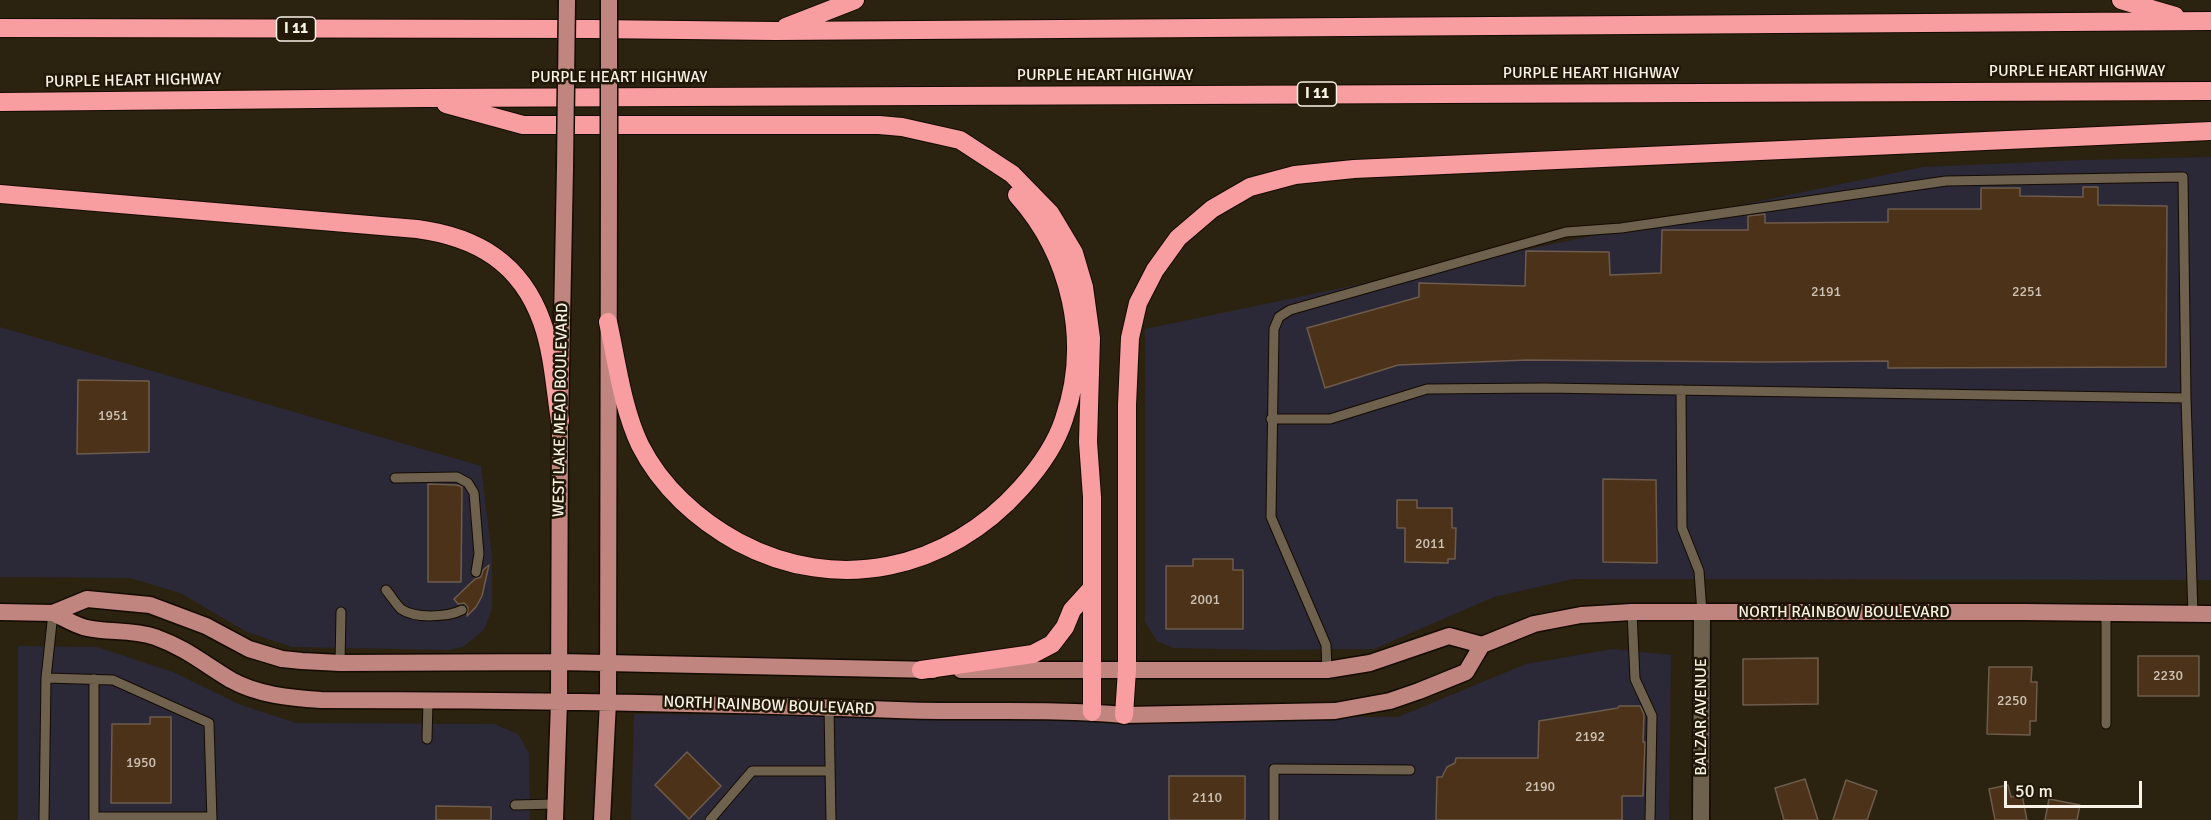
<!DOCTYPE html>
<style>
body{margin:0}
#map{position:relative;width:2211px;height:820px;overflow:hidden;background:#2c2210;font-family:Signika,sans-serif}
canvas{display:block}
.scale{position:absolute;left:2004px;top:781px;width:138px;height:27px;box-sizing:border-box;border:3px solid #f9f2e7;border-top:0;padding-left:8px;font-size:18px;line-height:21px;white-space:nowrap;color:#f9f2e7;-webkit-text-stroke:4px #221807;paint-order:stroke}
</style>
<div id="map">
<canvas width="2211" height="820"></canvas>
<div class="scale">50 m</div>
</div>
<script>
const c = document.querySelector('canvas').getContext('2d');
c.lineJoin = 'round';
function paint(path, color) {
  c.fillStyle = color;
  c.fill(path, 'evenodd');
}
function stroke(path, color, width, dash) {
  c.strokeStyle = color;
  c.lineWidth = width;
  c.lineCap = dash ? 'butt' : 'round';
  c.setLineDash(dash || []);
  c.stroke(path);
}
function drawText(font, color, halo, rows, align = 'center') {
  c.font = font + ' Signika,sans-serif';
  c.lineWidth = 5;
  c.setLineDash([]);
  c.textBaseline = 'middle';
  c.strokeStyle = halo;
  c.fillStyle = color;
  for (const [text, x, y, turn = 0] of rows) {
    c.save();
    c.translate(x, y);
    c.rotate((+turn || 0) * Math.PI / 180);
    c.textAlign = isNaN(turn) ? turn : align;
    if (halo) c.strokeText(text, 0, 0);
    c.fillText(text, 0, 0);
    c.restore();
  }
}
paint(new Path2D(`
 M2211,157v423l-638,-1 -79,18 -120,52 -105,1 -96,-2 -16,-7 -12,-19v-293l778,-162 160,-7z
 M0,327l481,139 11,90v53l-8,21 -21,17 -16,3 -155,-3 -45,-15 -67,-39 -50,-15 -130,-1z
 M18,646l79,1 76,25 68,33 55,18 198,1 24,10 11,19 1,67h-512z
 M1613,649l58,6 -2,165h-1038l3,-106 764,3 128,-53z`), '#2b2838');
const building = new Path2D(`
 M2083,187h15v18l69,1 -1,161 -278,1v-7l-123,1 -238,-2 -129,5 -73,23 -18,-60 112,-31v-14l106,3 1,-35 83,1 1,23 51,-2 1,-43h86v-14l17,-2v9l123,-1v-13h93v-21h39v8l63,1z
 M78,380l71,1v71l-72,2z
 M1603,479l53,1 1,83 -54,-1z
 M428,484l29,1 5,2 -1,95h-33z
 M1397,500h20v8h35v20h4l-1,31h-7v4l-43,-1v-34h-8z
 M1193,559h40v11h10v59h-77v-63h27z
 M489,565l-7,31 -6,11 -9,9 1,-9 -4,-4 -6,1 -4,-5 21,-20 6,-2 2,-7z
 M2138,656h61v40h-61z
 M1818,658v46l-75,1v-46z
 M1989,667h43l-1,15h6l-1,39h-6v14l-43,-1z
 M1619,706h21l4,8 -1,28h2l-2,54h-21v24h-186l1,-43h5l5,-10 8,-4 1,-5h82l1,-37 79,-13z
 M150,717h21v86h-60l1,-79h38z
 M687,752l34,34 -32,33 -34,-34z
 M1169,776h76v44h-76z
 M1805,779l13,41h-34l-9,-32z
 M1846,780l31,11 -10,29h-34z
 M2008,785l3,12 11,-2 5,25h-32l-6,-31z
 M2049,799l31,6 -3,15h-32z
 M436,806l55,1v13h-55z`);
paint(building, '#4b3219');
stroke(building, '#6d5c4c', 1.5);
const service = new Path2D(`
 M1681,390l1,138 17,43 3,42
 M1271,419h59l97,-30 118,-1 641,10
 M395,478l62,-1 11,6 6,10 5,61 -3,18
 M386,590c5,6 10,14 15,19 14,10 47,8 61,1
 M1632,612l3,67 17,37 -2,104
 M2106,613v111
 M340,663l1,-51
 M1327,670l-1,-25 -55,-128 3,-188 5,-12 11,-7 276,-78 55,-4 325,-47 237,-4 3,221 7,217
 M46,678l67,2 96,43 3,97
 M829,707l2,113
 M427,739l1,-38
 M515,805l40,-1
 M94,817h118
 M44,820l2,-142 7,-65
 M94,820v-141
 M710,820l42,-49h78
 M1274,820v-51l136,1`);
const tertiary = new Path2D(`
 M1701,820l1,-207`);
const primary = new Path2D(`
 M0,612l53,1 34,-14 63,6 56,21 43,23 33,10 20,2 38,2 219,-1 374,8
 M53,613c11,5 23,13 34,15 23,5 44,1 68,9 31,11 49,27 76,43 27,15 59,18 90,20 192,0 384,3 576,10 76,3 152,-2 227,5l211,-4 55,-10 29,-10 47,-19 16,-27
 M961,670h366l43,-7 79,-27 33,9 52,-21 47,-9 51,-3h391l188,2
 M555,820l4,-118 1,-281 5,-253
 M602,820l6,-118 1,-535`);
const motorway = new Path2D(`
 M2121,0l54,16
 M786,27l69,-27
 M0,28l591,1 185,2 1435,-10
 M0,102l424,-4 1787,-7
 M446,104l77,21h356l23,2 58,13 52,34 38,39 24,40 10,34 7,51 -3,104 4,55v215
 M0,194l417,35c60,8 104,34 125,93 11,31 13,67 18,99
 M608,322c9,40 14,85 32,123 21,42 58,75 98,97 99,53 210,28 283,-54 18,-20 35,-44 43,-69 27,-77 7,-164 -47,-224
 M921,670l112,-16 19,-10 13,-17 7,-17 20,-22
 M1124,715l3,-45v-265l3,-67 8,-35 17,-33 23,-32 34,-29 38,-22 45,-12 59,-6 857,-38`);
stroke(service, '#140b00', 11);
stroke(tertiary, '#140b00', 19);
stroke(primary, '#140b00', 19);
stroke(motorway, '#140b00', 20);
stroke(service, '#6e624f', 9);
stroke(tertiary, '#6e624f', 16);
stroke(primary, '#c18580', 16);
stroke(motorway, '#f89da0', 18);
const primaryBridge = new Path2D(`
 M609,167v-167
 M565,168l2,-168`);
stroke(primaryBridge, '#140b00', 19, []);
stroke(primaryBridge, '#c18580', 16);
drawText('14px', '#cec2b4', null, [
 ["2191",1826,292],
 ["2251",2027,292],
 ["1951",113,416],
 ["2011",1430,544],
 ["2001",1205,600],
 ["2230",2168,676],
 ["2250",2012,701],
 ["2192",1590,737],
 ["1950",141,763],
 ["2190",1540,787],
 ["2110",1207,798]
]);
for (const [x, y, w] of [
 [296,29,39],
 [1317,94,39]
]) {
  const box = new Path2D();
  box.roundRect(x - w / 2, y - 12, w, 24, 4.5);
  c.fillStyle = '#221807';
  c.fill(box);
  stroke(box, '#f9f2e7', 1.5);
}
drawText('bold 15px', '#f9f2e7', null, [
 ["I 11",296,29],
 ["I 11",1317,94]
]);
drawText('16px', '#f9f2e7', '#221807', [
 ["PURPLE HEART HIGHWAY",2077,72],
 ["PURPLE HEART HIGHWAY",1591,74],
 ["PURPLE HEART HIGHWAY",1105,76],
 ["PURPLE HEART HIGHWAY",619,78],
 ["PURPLE HEART HIGHWAY",133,81,-1],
 ["WEST LAKE MEAD BOULEVARD",561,410,-89],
 ["NORTH RAINBOW BOULEVARD",1844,613],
 ["NORTH RAINBOW BOULEVARD",769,706,2],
 ["BALZAR AVENUE",1702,717,-90]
]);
</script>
